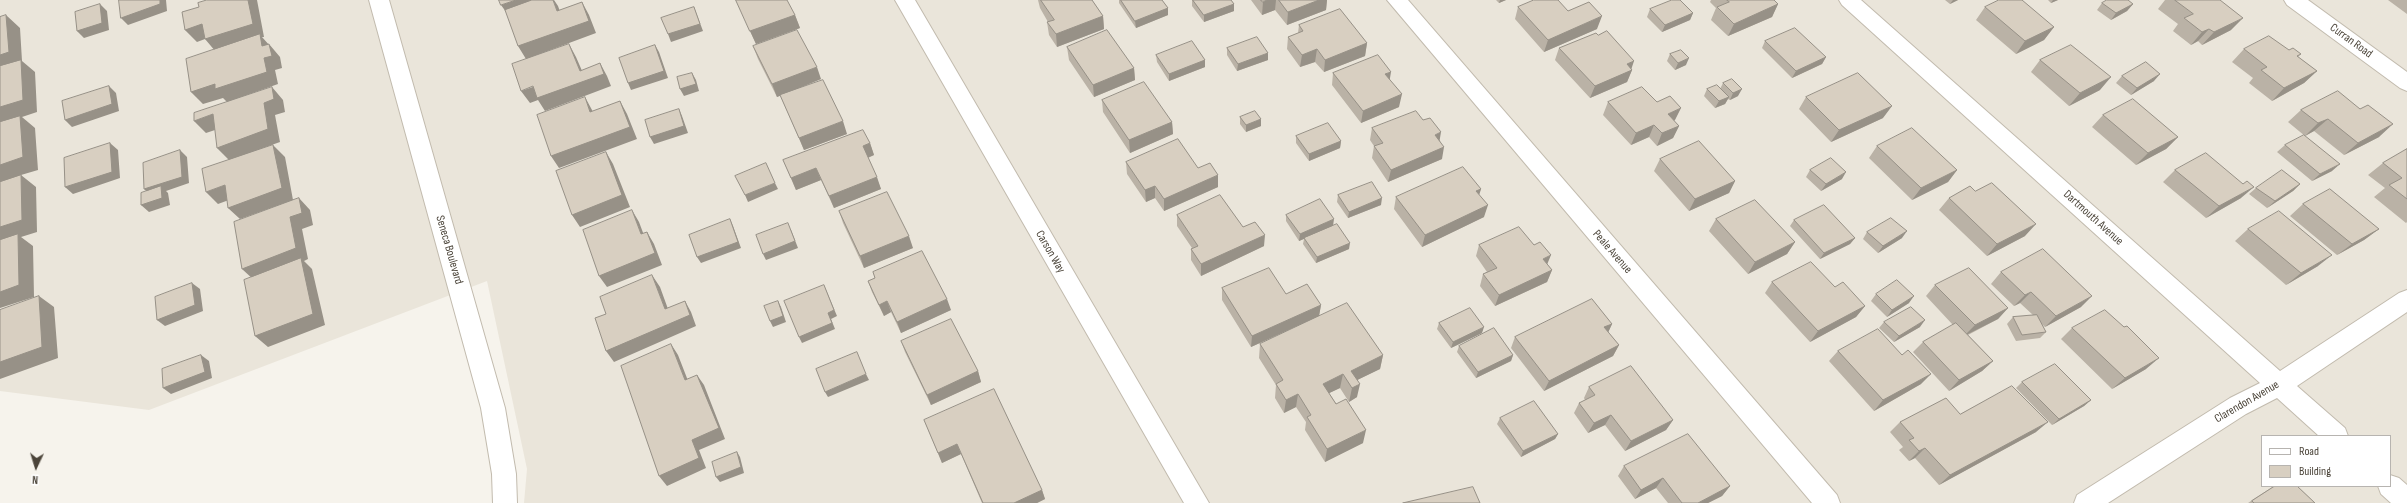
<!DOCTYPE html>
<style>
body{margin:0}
#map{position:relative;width:2407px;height:503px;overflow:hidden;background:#f6f3ec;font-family:"Sofia Sans Condensed",sans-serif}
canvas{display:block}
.legend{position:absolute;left:2261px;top:435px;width:130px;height:52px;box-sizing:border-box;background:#fff;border:1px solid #b7b4b0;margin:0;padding:5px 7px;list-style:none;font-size:12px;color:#4b4439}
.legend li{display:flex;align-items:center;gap:8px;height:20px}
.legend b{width:20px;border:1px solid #b7b4b0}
.north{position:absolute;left:16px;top:447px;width:40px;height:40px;-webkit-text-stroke:3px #fff;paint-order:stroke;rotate:184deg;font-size:11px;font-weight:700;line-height:16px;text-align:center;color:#4b4439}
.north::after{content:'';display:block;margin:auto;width:14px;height:18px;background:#4b4439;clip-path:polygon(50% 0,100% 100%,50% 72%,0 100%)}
</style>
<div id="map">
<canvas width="2407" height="503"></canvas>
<ul class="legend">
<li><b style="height:5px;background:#fff"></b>Road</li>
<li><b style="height:11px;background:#d8cfc1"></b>Building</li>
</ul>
<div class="north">N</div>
</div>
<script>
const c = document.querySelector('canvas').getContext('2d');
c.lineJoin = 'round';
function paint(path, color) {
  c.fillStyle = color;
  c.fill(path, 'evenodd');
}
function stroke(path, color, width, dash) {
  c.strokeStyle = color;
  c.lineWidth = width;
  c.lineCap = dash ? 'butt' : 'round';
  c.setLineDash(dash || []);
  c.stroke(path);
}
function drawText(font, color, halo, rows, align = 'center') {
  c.font = font + ' "Sofia Sans Condensed",sans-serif';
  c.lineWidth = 3.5;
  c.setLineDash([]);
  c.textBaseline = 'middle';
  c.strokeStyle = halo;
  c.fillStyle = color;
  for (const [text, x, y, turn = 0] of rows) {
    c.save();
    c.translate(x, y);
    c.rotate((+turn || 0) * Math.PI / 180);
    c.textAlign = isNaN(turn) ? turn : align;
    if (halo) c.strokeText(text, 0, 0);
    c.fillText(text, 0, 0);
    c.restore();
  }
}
paint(new Path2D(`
 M0,0h2407v503h-1883l3,-34 -40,-188 -338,129 -149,-19zM2262,436h128v50h-128z`), '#eae5da');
const minor = new Path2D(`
 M369,0h20l116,408 11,66 1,29h-24l-1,-29 -11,-66z
 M895,0h20l294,503h-25z
 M1387,0h21l429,495 3,8h-28z
 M1839,0h22l419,371 119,-78 8,-3v22l-110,74 48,42 3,8h-29l-42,-38 -31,16 -138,89h-34l3,-8 153,-97 30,-15 -418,-378z
 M2284,0h24l99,72v19l-7,-3 -113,-83z
 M2390,475l9,3 8,7v18h-16l-10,-9 -3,-8h12z`);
stroke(minor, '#c2bbae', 2);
paint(minor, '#fff');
paint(new Path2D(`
 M736,0l59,15 5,13 -44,16z
 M1038,0h54l11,16 1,13 -47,18 -8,-12 -2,-13h1l-8,-14z
 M1119,0h43l6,8v7l-32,13 -17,-25z
 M1192,0h39l3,4v7l-30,11 -12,-16z
 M1251,0h76l-1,10 -39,15 -12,-15 -13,5z
 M1496,0h10l-7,3z
 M1711,0h63l4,4 -6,13 -44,19 -17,-16 5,-12 -6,-6z
 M1945,0h13l-8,4z
 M2048,0h10l-7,3z
 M2165,0h55l11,30 -29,15 -4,-4 -7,4 -18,-14 5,-7 -20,-15z
 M2388,0h19v14z
 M2102,3l31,1 -6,7 -16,9 -14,-10z
 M1518,7l79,22 -53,23 -29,-33z
 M1985,7l69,20 -10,13 -28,14 -40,-34z
 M1650,9l43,4 -3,7 -28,12 -15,-15z
 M1299,25l68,18 -2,13 -41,16 -9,-10 -15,5 -13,-18 1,-12 10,-4z
 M1765,41l61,16 -4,7 -30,14 -30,-30z
 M753,46l68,33 -44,18 -19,-38z
 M1067,47l67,21 1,12 -41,17 -25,-37z
 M1227,48l41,12 -31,11 -10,-16z
 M1559,48l72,21 1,1 -5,12 -37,16 -35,-38z
 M2244,49l45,1 12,4 -3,3 19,14 -13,12 -32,18 -23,-18 4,-5 -21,-16z
 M1670,54l16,11 -11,5 -8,-9z
 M1156,55l49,5v7l-36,14 -12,-19z
 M2040,60l60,30 -31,16 -38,-34z
 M1333,73l57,7 9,27 -38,16 -29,-38z
 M2122,76l32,5 -23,14 -15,-12z
 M1723,83l15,13 -8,4 -2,-1 -3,5 -10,4 -11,-12 3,-7h13z
 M780,95l67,39 -43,16z
 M1806,97l77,21 -52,24 -32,-33z
 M1102,100l70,22 1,12 -43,19 -27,-41z
 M1608,102l67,18 -1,1 5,5 -6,12 -16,8 -8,-9 -18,8 -28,-30z
 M2301,110l78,27 -35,18 -30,-24 -9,5 -17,-14z
 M2103,115l75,22 -12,12 -30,16 -44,-38z
 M1240,117l21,9 -15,6 -6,-8z
 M1372,128l68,12 2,19 -54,23 -16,-24 2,-12 -4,-6z
 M1296,136l45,5 -1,7 -31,13 -13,-18z
 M870,143l4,12 -6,3 13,31 -47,19 -13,-28 -25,10 -13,-30z
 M2285,145l47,26 -20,10 -35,-29z
 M1877,146l80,24 -9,12 -36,18 -43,-42z
 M2407,149v73l-1,1 -32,-26 11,-9 -17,-13 15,-12z
 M1660,159l75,22 -6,12 -40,18 -35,-40z
 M1126,162l72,6 20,19 -54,24 -9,-13 -9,4 -19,-28z
 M1810,170l32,9 -21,12 -15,-14z
 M2175,170l66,28 -35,20 -43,-36z
 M2300,184l-7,7 -26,17 -18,-14 7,-6z
 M1481,189l-2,6 5,22 -62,30 -28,-38 2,-12z
 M1975,191l50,45 -38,20 -48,-46 10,-12z
 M1338,195l43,10 -33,13 -11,-16z
 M2303,204l76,25 -15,11 -27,15 -47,-39z
 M839,211l74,37 -49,20 -21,-45z
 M1177,215l66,12 21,19 -63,30 -10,-16v-11l1,-1 -15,-22z
 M1286,215l47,10 16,24 -33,14 -13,-19 1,-5 -5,2 -13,-20z
 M1716,219l79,23 -8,12 -39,20 -39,-43z
 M1794,220l61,18 -5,6 -30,15 -30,-33z
 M2248,229l70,37 -32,19 -51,-44z
 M1867,232l35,6 -24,15 -15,-14z
 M1479,245l68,19 5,6 -5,12 -52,24 -15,-20 3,-12 4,-2 -11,-16z
 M873,272l78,38 -50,23 -10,-21 -7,4 -12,-24 -4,-11 7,-3z
 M2001,272l80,35 -36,20 -3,-3 4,8 -6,6 -24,3 -9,-17 6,-7 20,-2 -13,-12 -6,3 -23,-22z
 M1772,282l93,24 -9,11 -46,25 -45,-49z
 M1935,285l73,23 -10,11 -30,16 25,26 -11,10 -33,20 -36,-39 10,-10 30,-17 -27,-29z
 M1222,288l64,6 35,11 -2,11 -68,31 -29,-47z
 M1876,294l33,9 -22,14 -16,-16z
 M1884,322l36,5 -26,15 -15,-14z
 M1439,323l43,10 -31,15 -14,-19z
 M1612,324l-4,8 11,13 -6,11 -69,35 -33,-43 4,-11z
 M2072,328l74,41 -34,20 -51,-50z
 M901,341l77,30 3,11 -50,23 -26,-53z
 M1260,344l123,11 -3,14 -23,11v17l-8,5 -9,-14 -11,5 34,50 -38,19 -20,-32 1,-8 -10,-15 -12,6 -9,-15 1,-13 -17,-27z
 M1459,346l54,9 -2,6 -35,17 -19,-26z
 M1838,351l64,4 19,29 -47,27 -45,-50z
 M2022,382l69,18 -7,6 -32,19 -36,-37z
 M1589,387l84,33 -7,10 -41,21 -20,-26 -17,8 -14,-20 5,-10 6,-3 -1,-2z
 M1960,414l76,18 -97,53 -24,-27 -6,3 -10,-11 4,-3 -13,-15 10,-10z
 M1500,418l58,16 -3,5 -34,18 -24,-33z
 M924,420l118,70 3,9 -8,4h-55l-21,-49 -19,9z
 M1624,466l106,20 -8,10 -14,7h-40l-12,-15 -21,11 -17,-23z
 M2274,486h23l18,17h-67z`), '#bab2a6');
paint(new Path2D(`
 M160,0h6l1,11 -39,14 -7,-7z
 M248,0h9l7,37h-2l8,9 -1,-2 11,13 2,11 -7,2 3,14 -51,18 -4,-4 -20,6 -12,-12 25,-40 -11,-13 -8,3 -12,-12z
 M516,0h25l-35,12 -5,-7z
 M553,0h1l4,6 6,17 -7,-12z
 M1267,0h9l-1,10 -13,5 1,-13z
 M1319,0h8l-1,10 -39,15 1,-13z
 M1500,0h6l-7,3z
 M1953,0h5l-8,4z
 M2053,0h5l-7,3z
 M582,2l7,13 7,18 -70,26 -8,-13z
 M100,4l7,7 2,19 -25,8 -7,-7z
 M1234,4v7l-30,11v-7z
 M1778,4l-6,13 -44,19 6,-12z
 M2133,4l-6,7 -16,9 5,-7z
 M694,7l9,24 -32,11 -3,-8z
 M1168,8v7l-32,13 -1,-7z
 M1693,13l-3,7 -28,12 3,-7z
 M6,15l14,13 2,33 13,11 2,40 -15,5 13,11 3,42 -17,5 15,12 1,45 -16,5 12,9 1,51 -34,11v-253z
 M795,15l5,13 -44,16 -6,-13z
 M1103,16l1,13 -47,18 -1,-13z
 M1602,16l-5,13 -53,23 4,-12z
 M2243,18l-12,12 -29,15 12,-13z
 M2054,27l-10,13 -28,14 9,-13z
 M2209,29l-11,12 -7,4 11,-13z
 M1367,43l-2,13 -41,16 1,-12z
 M569,44l7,13 10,23 14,-17 7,13 4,10 -66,25 -7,-11 -8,3 -9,-12 59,-20z
 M655,45l4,7 9,26 -37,12 -3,-7z
 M1317,49l-2,13 -15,5 2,-12z
 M1268,53v7l-31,11 1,-7z
 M1826,57l-4,7 -30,14 4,-7z
 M1689,58l-3,7 -11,5 3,-7z
 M1205,60v7l-36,14v-7z
 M1634,61l-3,9h1l-5,12 -37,16 5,-12 32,-22z
 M817,67l4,12 -44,18 -5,-13z
 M1134,68l1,12 -41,17 -1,-12z
 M2317,71l-13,12 -32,18 12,-13z
 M1391,72l-2,12 -4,-10z
 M692,73l4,7 3,11 -15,5 -4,-7z
 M2160,74l-6,7 -23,14 6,-7z
 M2111,77l-11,13 -31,16 11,-13z
 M109,86l7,7 3,18 -47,16 -7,-7z
 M272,87l11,13 2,12 -10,3 5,27 -51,18 -12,-12 47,-45z
 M1742,89l-4,7 -8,4 3,-7z
 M1402,94l-3,13 -38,16 2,-12z
 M585,97l7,13 6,15 -8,-13z
 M1729,97l-4,7 -10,4 4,-7z
 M620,101l7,13 10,25 -78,29 -8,-12z
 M1892,106l-9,12 -52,24 8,-12z
 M1681,108l-6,12 -13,7 6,-13z
 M679,109l3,7 6,17 -34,11 -4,-7z
 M213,114l11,13 -18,6 -12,-12z
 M1261,119v7l-15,6v-7z
 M2328,119l-14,12 -9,5 13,-13z
 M843,121l4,13 -43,16 -5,-12z
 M1172,122l1,12 -43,19 -1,-13z
 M2393,124l-14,13 -35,18 14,-12z
 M1654,125l-5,12 -18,8 5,-12z
 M1679,126l-6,12 -16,8 5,-13z
 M1441,132l-2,12 -4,-9z
 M2178,137l-12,12 -30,16 12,-12z
 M1341,141l-1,7 -31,13v-7z
 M110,143l8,7 2,28 -47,16 -8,-7z
 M870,143l4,12 -7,3 -4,-12z
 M273,145l12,12 8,43 -53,19 -12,-11z
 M1444,147l-2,12 -54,23 3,-12z
 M180,150l7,7 2,26 -23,8 2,2 2,12 -21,7 -8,-7 11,-9 -8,-7z
 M606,152l7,12 17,43 -50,20 -8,-12z
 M2340,164l-8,7 -20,10 8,-7z
 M816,168l5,12 -25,10 -5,-12z
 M1957,170l-9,12 -36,18 9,-12z
 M1846,172l-4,7 -21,12 5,-7z
 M1218,175v12l-54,24v-12z
 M877,177l4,12 -47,19 -5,-12z
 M1735,181l-6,12 -40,18 6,-12z
 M775,183l3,6 -30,13 -3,-7z
 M2300,184l-7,7 -26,17 8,-7z
 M225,185l12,12 -19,7 -12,-12z
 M1155,186v12l-9,4 -1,-12z
 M2254,187l-13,11 -35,20 13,-12z
 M1481,189l-4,12 -1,-10z
 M299,198l11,12 3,15 -11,4 6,30 -4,2 8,8 13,56 -57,22 -13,-11 -1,-56 -12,-11 48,-52z
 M1382,198l-1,7 -33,13 1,-6z
 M1488,205l-4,12 -62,30 3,-12z
 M632,210l7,12 9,24 -7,-12z
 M730,219l3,7 8,22 -40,15 -4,-6z
 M1334,219l-1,7 -34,15 1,-7z
 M2036,224l-11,12 -38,20 10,-12z
 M2379,229l-15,11 -27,15 15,-11z
 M791,230l7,18 -32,12 -3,-6z
 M1907,231l-5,7 -24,15 5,-7z
 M647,232l7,12 8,21 -55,22 -8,-11z
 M1265,235l-1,11 -63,30v-12z
 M909,236l4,12 -49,20 -4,-12z
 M1855,238l-5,6 -30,15 4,-6z
 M1795,242l-8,12 -39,20 7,-12z
 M1350,243l-1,6 -33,14 1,-6z
 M1551,255l-5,12 -3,-8z
 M2332,255l-14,11 -32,19 15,-12z
 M1552,270l-5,12 -52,24 4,-11z
 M652,275l8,12 12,33 -7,-11z
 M192,283l8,6 3,22 -38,15 -8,-6z
 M824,285l13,31 -6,3 4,10 -33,14 -3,-6 29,-24z
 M2031,292l-11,11 -6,3 11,-11z
 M39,296l15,11 4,51 -58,21v-17z
 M1914,296l-5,7 -22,14 5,-7z
 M2092,296l-11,11 -36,20 11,-11z
 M947,299l4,11 -50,23 -4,-11z
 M685,301l6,11 5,14 -82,36 -8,-11z
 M778,301l3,6 5,15 -13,5 -3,-6z
 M887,301l4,11 -7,4 -5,-11z
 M1321,305l-2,11 -68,31 1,-11z
 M1865,306l-9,11 -46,25 8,-11z
 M2008,308l-10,11 -34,17 11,-11z
 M1925,320l-5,7 -26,15 5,-6z
 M1612,324l-5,11 -3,-8z
 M1484,327l-2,6 -31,15 2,-6z
 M671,344l7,11 14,36 -7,-11z
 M1619,345l-6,11 -69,35 5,-10z
 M201,355l8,6 3,17 -41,16 -8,-6z
 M1383,355l-3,14 -31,15 2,-13z
 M1513,355l-2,6 -35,17 2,-6z
 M2159,358l-13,11 -34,20 13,-11z
 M1993,361l-11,10 -33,20 10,-11z
 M978,371l3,11 -50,23 -4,-10z
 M866,374l3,6 -41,17 -3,-5z
 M1343,374l-3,14 -19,9 2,-13z
 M1931,374l-10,10 -47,27 9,-11z
 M697,375l7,10 21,54 -26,11 7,18 -39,18 -8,-10 33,-36z
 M1360,384l-3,13 -8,5 3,-14z
 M1298,394l-2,13 -12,6 2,-13z
 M2091,400l-7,6 -32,19 7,-6z
 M1611,415l-6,10 -17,8 6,-10z
 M1673,420l-7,10 -41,21 6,-10z
 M2048,422l-12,10 -97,53 11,-10z
 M1366,430l-3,13 -38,19 2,-13z
 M1558,434l-3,5 -34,18 2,-6z
 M957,444l4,10 -19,9 -4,-10z
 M1925,448l-10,10 -6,3 10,-10z
 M737,452l3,5 4,16 -24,9 -4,-5z
 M1663,478l-7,10 -21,11 6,-9z
 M1730,486l-8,10 -14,7h-10z
 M1042,490l3,9 -8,4h-23z`), '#979187');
const building = new Path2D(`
 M119,0h41v4l-39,14z
 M207,0h41l5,24 -48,15 -3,-15 -17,6 -3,-18 17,-5 -1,-4z
 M499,0h17l-15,5z
 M532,0h21l4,11 25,-9 7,19 -71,25 -13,-36z
 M736,0h51l8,15 -45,16z
 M1041,0h51l11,16 -47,18 -9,-12 7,-2z
 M1121,0h41l6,8 -33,13z
 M1193,0h38l3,4 -30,11z
 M1261,0h6l-4,2z
 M1279,0h40l-31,12z
 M1534,0h24l10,11 21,-9 13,14 -54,24 -30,-33z
 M1672,0h8l13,13 -28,12 -15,-16z
 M1727,0h47l4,4 -44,20 -17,-17 12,-5z
 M1999,0h23l32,27 -29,14 -40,-34z
 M2107,0h21l5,4 -17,9 -14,-10z
 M2175,0h45l23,18 -29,14 -5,-3 -7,3 -18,-14 9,-4z
 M100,4l2,19 -25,8 -2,-19z
 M694,7l6,17 -32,10 -7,-16z
 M1340,9l27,34 -42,17 -8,-11 -15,6 -14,-18 15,-6 -4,-6z
 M6,15l3,37 -9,3v-38z
 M1795,28l31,29 -30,14 -31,-30z
 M797,30l20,37 -45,17 -19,-38z
 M1107,30l27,38 -41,17 -26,-38z
 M1607,31l27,30 -7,3 5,6 -37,16 -36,-38 37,-15 2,2z
 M260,34l2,12 7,-2 3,12 -8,2 3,14 -52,17v-5l-24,8 -5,-33z
 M2269,36l20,14 4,-2 8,6 -4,2 20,15 -33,17 -23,-18 6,-3 -23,-18z
 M1257,37l11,16 -30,11 -11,-16z
 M1192,41l13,19 -36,14 -13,-19z
 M569,44l11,27 20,-8 4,11 -67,24 -4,-12 -12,5 -9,-27z
 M655,45l9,26 -36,12 -9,-25z
 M2071,45l40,32 -31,16 -40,-33z
 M1681,50l8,8 -11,5 -8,-9z
 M1378,55l13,17 -6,2 17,20 -39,17 -30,-38z
 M21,60l2,40 -23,7v-41z
 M2146,62l14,12 -23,14 -15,-12z
 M692,73l4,11 -16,5 -3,-12z
 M1858,73l34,33 -53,24 -33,-33z
 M1732,79l10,10 -9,4 -10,-10z
 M823,80l20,41 -44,17 -19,-43z
 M1144,82l28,40 -43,18 -27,-40z
 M1717,85l12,12 -10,4 -12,-12z
 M109,86l3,18 -47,16 -3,-19z
 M272,87l2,12 -10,4 4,26 -51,19 -4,-34 -19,7v-8z
 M1642,87l15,15 13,-6 11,12 -13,6 11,12 -17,7 -8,-8 -18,8 -28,-31z
 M2338,91l22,18 8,-4 25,19 -35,19 -30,-24 -10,4 -17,-13z
 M585,97l5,15 30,-11 10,26 -79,29 -14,-41z
 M2133,99l45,38 -30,16 -45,-38z
 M679,109l5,17 -34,11 -5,-17z
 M1255,111l6,8 -15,6 -6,-8z
 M1416,111l7,9 7,-2 11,14 -6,3 9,12 -53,23 -17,-24 9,-3 -11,-15z
 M20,116l3,41 -23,8v-43z
 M1328,123l13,18 -32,13 -13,-18z
 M1912,128l45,42 -36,18 -44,-42z
 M863,130l7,13 -7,3 14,31 -48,19 -13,-28 -25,10 -8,-18z
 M2304,135l36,29 -20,10 -35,-29z
 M1178,139l20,29 12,-5 8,12 -54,24 -9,-13 -10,4 -19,-28z
 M1699,141l36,40 -40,18 -35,-40z
 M110,143l2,29 -47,15 -1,-29z
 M273,145l9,43 -54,20 -3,-23 -19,7 -4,-23z
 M2407,149v50l-18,-14 13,-7 -19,-15z
 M180,150l2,27 -38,12 -1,-26z
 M606,152l16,43 -50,20 -16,-44z
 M2206,153l37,31 4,-3 7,6 -35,19 -44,-36z
 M1831,158l15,14 -20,12 -16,-14z
 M766,163l9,20 -30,12 -10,-19z
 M1463,167l18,22 -5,2 12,14 -63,30 -29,-38z
 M2282,170l18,14 -25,17 -19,-13z
 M21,175l1,45 -22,7v-45z
 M1372,182l10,16 -33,14 -11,-17z
 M1992,183l44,41 -39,20 -48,-46 21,-12 5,5z
 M161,186l1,12 -21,7v-12z
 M2330,189l49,40 -27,15 -49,-40z
 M887,192l22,44 -49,20 -21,-45z
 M1220,195l23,32 12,-5 10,13 -64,29 -10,-15 7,-3 -21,-31z
 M299,198l3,15 -12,4 6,31 -54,21 -8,-47z
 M1320,199l14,20 -34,15 -14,-19z
 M1755,200l40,42 -40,20 -39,-43z
 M1824,205l31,33 -31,15 -30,-33z
 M632,210l9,24 6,-2 8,21 -56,23 -16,-46z
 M2279,211l53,44 -31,18 -53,-44z
 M1891,218l16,13 -24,15 -16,-14z
 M730,219l8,23 -41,15 -8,-22z
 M788,223l7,18 -32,13 -7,-19z
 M1337,224l13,19 -33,14 -13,-19z
 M1519,227l15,18 6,-3 11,13 -8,4 9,11 -53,25 -16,-21 14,-6 -18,-23z
 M18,234l1,51 -19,7v-52z
 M2043,249l49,47 -36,20 -25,-24 -6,3 -24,-23z
 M922,251l25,48 -50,23 -10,-21 -8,4 -11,-24 7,-3 -2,-6z
 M301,258l12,56 -58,22 -11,-56z
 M1811,262l24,25 8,-5 22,24 -47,25 -46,-49z
 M1269,268l17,26 21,-10 14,21 -69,31 -30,-48z
 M1969,268l39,40 -33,17 -40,-40z
 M652,275l13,34 20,-8 5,14 -84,36 -11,-33 11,-4 -6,-17z
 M1897,280l17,16 -22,14 -16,-16z
 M192,283l3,22 -38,15 -2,-23z
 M824,285l10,25 -6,3 4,10 -33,14 -15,-36z
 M39,296l3,51 -42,15v-52z
 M1592,299l20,25 -8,3 15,18 -70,36 -34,-44z
 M778,301l5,15 -13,5 -6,-15z
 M1347,303l36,52 -32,16 9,13 -8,4 -9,-14 -20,10 13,20 10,-5 20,31 -39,19 -20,-32 4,-2 -13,-21 -12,6 -10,-16 7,-4 -23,-36z
 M1911,307l14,13 -26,16 -15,-14z
 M1470,308l14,19 -31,15 -14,-19z
 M2105,310l19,17 3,-1 32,32 -34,20 -53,-50z
 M2037,315l9,17 -24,3 -9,-18z
 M951,319l27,52 -51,24 -26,-54z
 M1956,323l37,38 -34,19 -36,-38z
 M1494,328l19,27 -35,17 -19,-26z
 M1878,329l24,26 6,-5 23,24 -48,26 -45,-49z
 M671,344l14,36 12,-5 22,53 -27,12 7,18 -40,18 -38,-110z
 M857,352l9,22 -41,18 -9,-23z
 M201,355l4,17 -42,16 -1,-19z
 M2055,364l36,36 -32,19 -37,-37z
 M1631,366l42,54 -42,21 -20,-26 -17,8 -15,-20 16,-8 -6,-8z
 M2012,386l36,36 -98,53 -25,-27 -6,3 -10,-11 5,-2 -14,-16 46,-24 14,16z
 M994,389l48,101 -28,13h-31l-26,-59 -19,9 -14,-33z
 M1534,401l24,33 -35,17 -23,-33z
 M1688,434l42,52 -32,17h-16l-19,-25 -22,12 -17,-24z
 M737,452l4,15 -25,10 -4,-15z
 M2275,486h22l18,17h-61l-2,-2z
 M1473,487l7,16h-77z`);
paint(building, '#d8cfc1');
stroke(building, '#979187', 1);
drawText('12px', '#4b4439', '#fff', [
 ["Curran Road",2351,41,36],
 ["Dartmouth Avenue",2093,218,42],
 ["Seneca Boulevard",449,250,74],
 ["Carson Way",1050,252,60],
 ["Peale Avenue",1612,252,49],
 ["Clarendon Avenue",2247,402,-30]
]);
</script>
